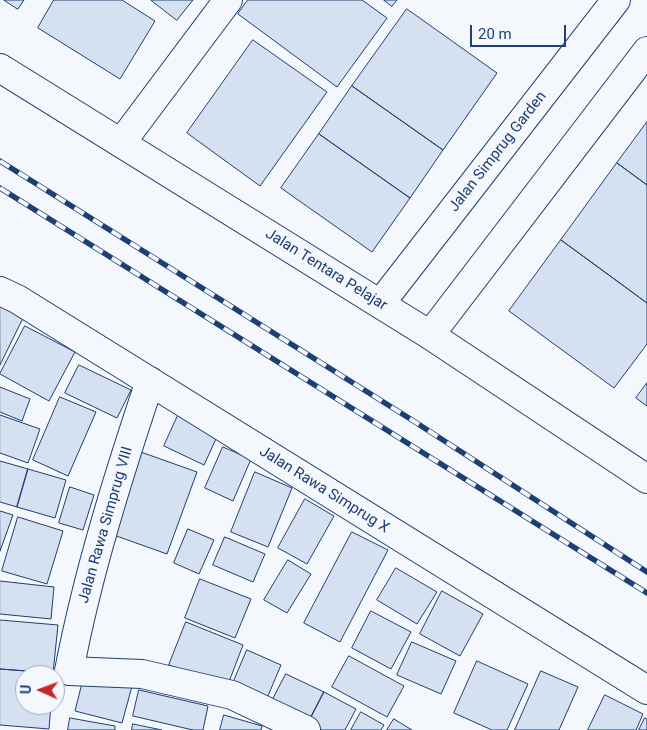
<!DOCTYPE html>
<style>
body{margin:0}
#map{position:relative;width:647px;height:730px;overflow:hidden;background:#f4f7fb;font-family:Roboto,sans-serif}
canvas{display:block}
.north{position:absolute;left:15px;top:665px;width:50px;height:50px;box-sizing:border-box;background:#f4f7fb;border:1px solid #9eadc5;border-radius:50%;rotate:272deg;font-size:14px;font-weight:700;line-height:20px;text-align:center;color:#1d3f73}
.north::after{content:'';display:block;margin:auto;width:18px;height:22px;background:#c62828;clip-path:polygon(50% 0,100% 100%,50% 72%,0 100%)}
.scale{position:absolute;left:470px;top:25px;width:96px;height:22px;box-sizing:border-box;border:2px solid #1d3f73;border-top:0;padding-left:6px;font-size:15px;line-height:18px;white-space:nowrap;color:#1d3f73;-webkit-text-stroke:4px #f4f7fb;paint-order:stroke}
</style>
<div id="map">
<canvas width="647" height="730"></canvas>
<div class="north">U</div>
<div class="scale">20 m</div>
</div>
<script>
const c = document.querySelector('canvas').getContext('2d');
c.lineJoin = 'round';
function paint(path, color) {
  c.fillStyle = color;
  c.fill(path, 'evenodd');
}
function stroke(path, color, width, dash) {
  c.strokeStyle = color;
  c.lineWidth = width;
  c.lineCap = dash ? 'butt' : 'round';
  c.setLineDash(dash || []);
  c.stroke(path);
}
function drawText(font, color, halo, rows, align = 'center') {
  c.font = font + ' Roboto,sans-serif';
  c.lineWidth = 4;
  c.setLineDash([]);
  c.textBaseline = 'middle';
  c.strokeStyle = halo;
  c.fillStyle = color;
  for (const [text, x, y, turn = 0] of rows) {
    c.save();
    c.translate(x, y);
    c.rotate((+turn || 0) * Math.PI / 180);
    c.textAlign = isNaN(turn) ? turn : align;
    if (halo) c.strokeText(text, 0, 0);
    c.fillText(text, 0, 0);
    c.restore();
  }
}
const building = new Path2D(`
 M4,0h20l-6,9z
 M54,0h68l33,21 -35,58 -82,-51z
 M151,0h42l-16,20z
 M248,0h114l25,18 -50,69 -99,-73z
 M384,0h13l-5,6z
 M407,9l90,64 -54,77 -91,-64z
 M253,40l74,52 -67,94 -73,-53z
 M352,86l91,64 -33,48 -91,-64z
 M647,122v63l-30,-22z
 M319,134l91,64 -38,54 -91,-64z
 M617,163l30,22v118l-86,-63z
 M561,240l86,63v41l-33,44 -105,-77z
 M0,304l24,12 -24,49z
 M25,326l50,26 -26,49 -49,-27z
 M79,365l52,25 -14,28 -52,-25z
 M647,383v23l-11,-8z
 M0,387l30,12 -8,22 -22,-9z
 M60,397l36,15 -28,64 -35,-16z
 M180,411l40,19 -16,35 -40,-19z
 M0,415l40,14 -12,34 -28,-10z
 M223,447l28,12 -18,42 -28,-13z
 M138,451l59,21 -30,82 -59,-21z
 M0,461l28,8 -11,38 -17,-5z
 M28,469l38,11 -11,38 -38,-11z
 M255,472l37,16 -24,59 -37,-15z
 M70,487l24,8 -11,35 -24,-7z
 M305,499l29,17 -27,48 -29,-16z
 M0,511l13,4 -13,36z
 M18,517l45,14 -16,53 -45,-13z
 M188,529l26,11 -15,34 -25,-11z
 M352,532l36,18 -48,92 -36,-19z
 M225,537l40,17 -12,28 -40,-17z
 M288,560l23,14 -24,39 -23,-13z
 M396,568l41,24 -20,32 -40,-24z
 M200,579l51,20 -16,39 -50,-20z
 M0,581l54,6 -3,32 -51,-5z
 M442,591l41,23 -23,42 -40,-22z
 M371,611l40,21 -20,37 -39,-21z
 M0,620l58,5 -5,48 -53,-4z
 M186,622l57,23 -16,42 -58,-22z
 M412,642l44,19 -15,33 -44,-19z
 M247,650l34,15 -16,38 -34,-15z
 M349,656l55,30 -17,31 -55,-30z
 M477,661l51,23 -21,46h-15l-38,-17z
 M0,669l53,4 -28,2v30h26l-2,24 -49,-4z
 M541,671l37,16 -19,43h-44z
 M286,674l38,18 -16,31 -38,-18z
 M134,679l-12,44 -47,-12 7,-28z
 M139,690l69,16 -5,24h-10l-60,-14z
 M324,692l32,17 -11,21h-24l-13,-7z
 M605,695l38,19 -7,16h-48z
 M361,712l23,13 -3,5h-30z
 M224,715l38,11 -1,4h-41z
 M70,718l45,8v4h-47z
 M645,718l2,1v11h-8z
 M394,719l18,11h-25z
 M133,724l29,6h-30z`);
paint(building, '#d5e0f0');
stroke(building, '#1d3f73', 1);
const minor = new Path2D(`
 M121,143l107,-143
 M0,291l17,8 630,391
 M380,304l236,-304
 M430,335l217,-284
 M150,381c-32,96 -62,191 -81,290l73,3 90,21 74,35`);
const tertiary = new Path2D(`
 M0,68l430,267 217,144`);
stroke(minor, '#1d3f73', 30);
stroke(tertiary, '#1d3f73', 30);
stroke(minor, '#f4f7fb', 28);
stroke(tertiary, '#f4f7fb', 28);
const rail = new Path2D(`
 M0,161l412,259 235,152
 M0,188l647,405`);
stroke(rail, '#1d3f73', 5.5);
stroke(rail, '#f4f7fb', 4, [11]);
drawText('15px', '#1d3f73', '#f4f7fb', [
 ["Jalan Simprug Garden",498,152,-52],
 ["Jalan Tentara Pelajar",326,270,32],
 ["Jalan Rawa Simprug X",324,490,32],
 ["Jalan Rawa Simprug VIII",106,525,-74]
]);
</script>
